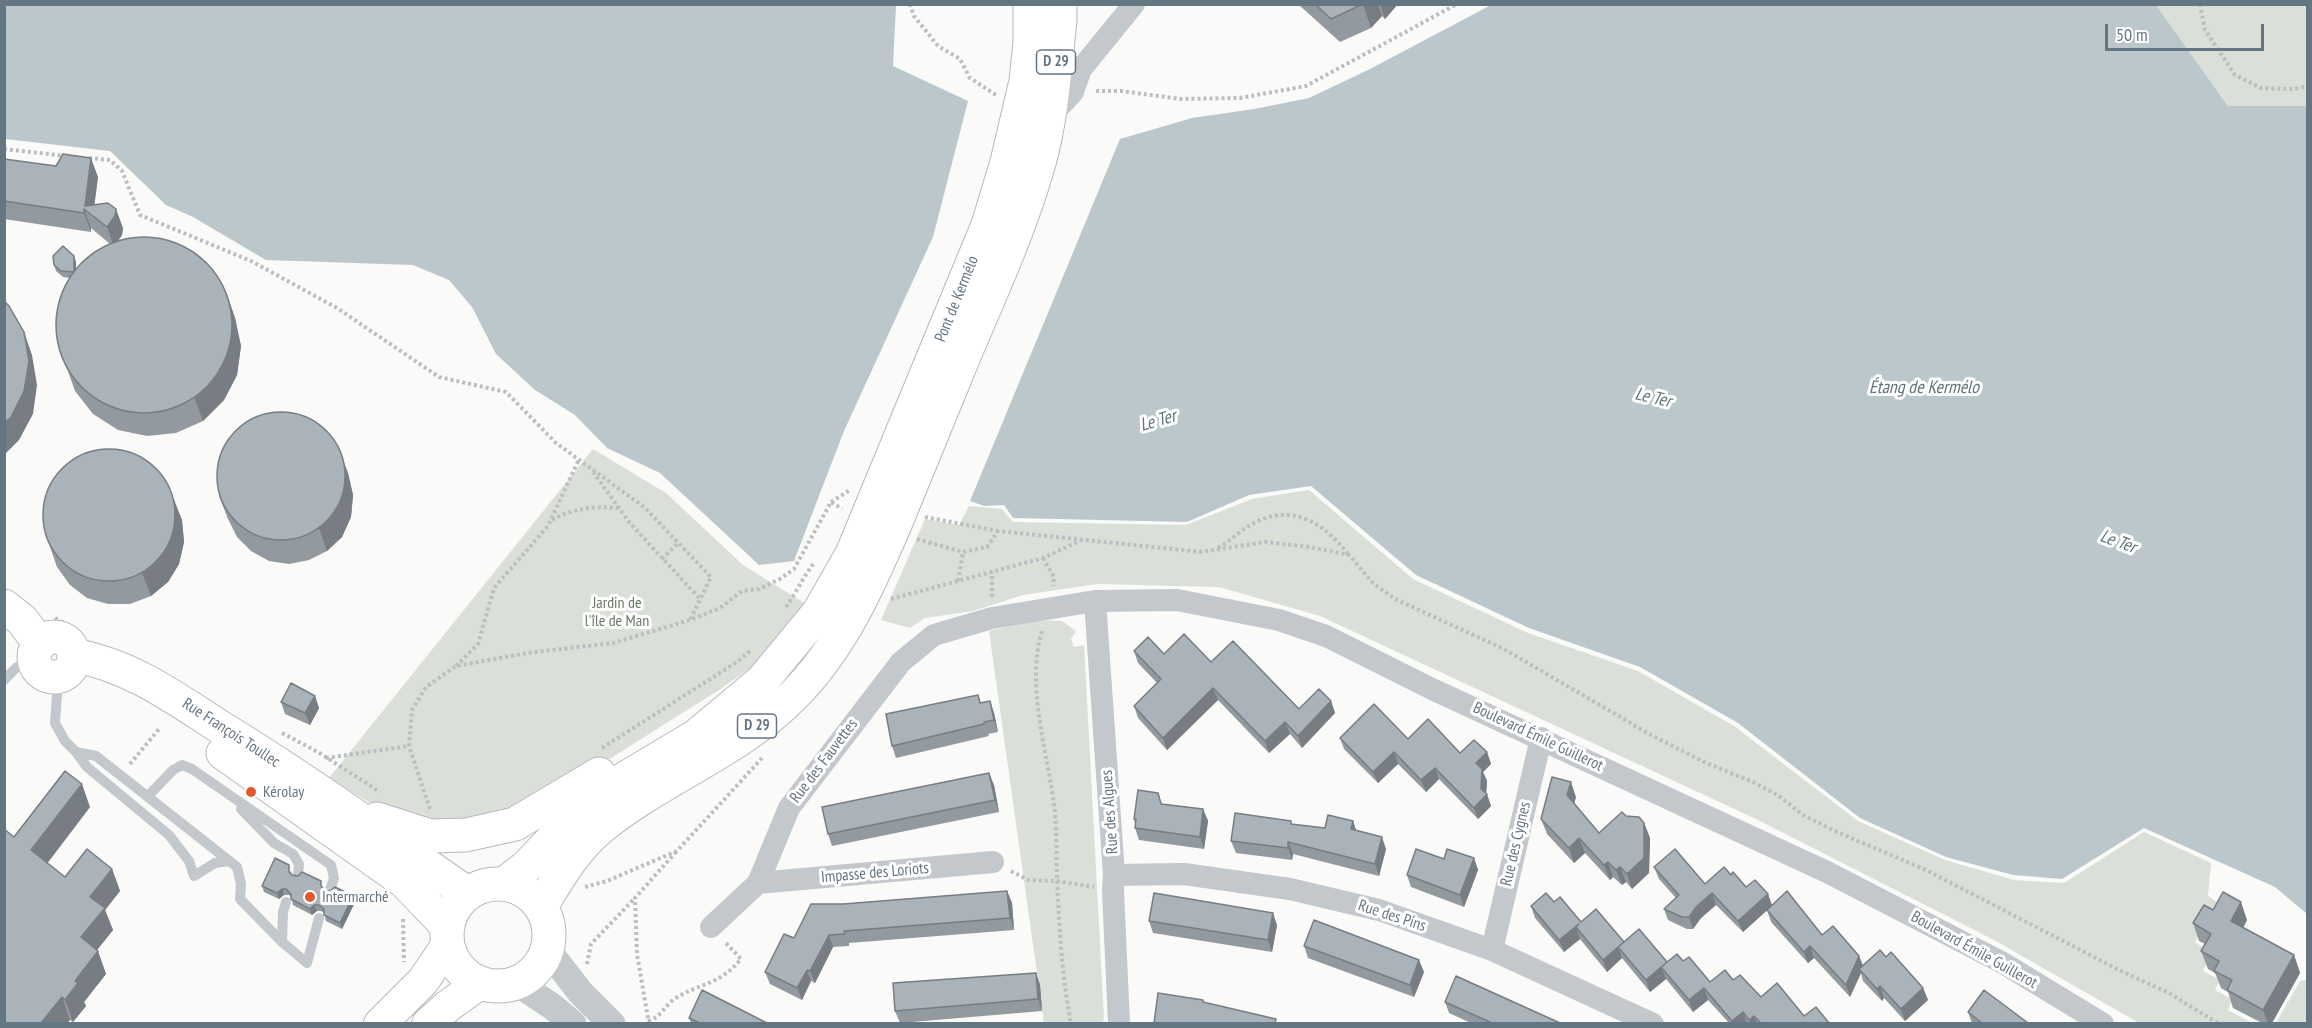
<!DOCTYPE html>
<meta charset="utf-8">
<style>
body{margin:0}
#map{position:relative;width:2312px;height:1028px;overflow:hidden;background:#fafaf8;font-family:"PT Sans Narrow",sans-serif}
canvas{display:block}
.frame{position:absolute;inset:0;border:6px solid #657683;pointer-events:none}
.scale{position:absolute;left:2105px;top:24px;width:159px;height:27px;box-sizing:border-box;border:3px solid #657683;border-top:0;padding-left:8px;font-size:18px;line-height:21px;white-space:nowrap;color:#657683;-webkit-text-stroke:4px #fff;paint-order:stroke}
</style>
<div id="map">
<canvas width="2312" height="1028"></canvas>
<div class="frame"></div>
<div class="scale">50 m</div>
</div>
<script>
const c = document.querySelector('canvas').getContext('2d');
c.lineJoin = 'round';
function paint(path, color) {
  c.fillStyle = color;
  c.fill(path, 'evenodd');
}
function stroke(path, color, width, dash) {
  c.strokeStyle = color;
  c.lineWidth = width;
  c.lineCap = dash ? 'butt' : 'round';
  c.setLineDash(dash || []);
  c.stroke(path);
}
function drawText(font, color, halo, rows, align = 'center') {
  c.font = font + ' "PT Sans Narrow",sans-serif';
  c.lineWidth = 6;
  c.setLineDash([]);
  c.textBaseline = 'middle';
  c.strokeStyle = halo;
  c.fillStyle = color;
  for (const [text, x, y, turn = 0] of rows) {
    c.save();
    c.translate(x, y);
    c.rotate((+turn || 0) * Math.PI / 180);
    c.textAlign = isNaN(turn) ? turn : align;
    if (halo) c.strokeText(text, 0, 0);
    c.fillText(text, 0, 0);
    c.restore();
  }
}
paint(new Path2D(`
 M2156,5h151v101h-79z
 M593,449l73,44 77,72 63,39 -44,56 -43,30 -200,126 -32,10 -95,-10 -63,-38z
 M1309,490l104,89 115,54 110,38 96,55 124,95 87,39 69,20 50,3 80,-51 67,31 -3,33 17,12 -17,11 -13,23 17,12 -9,17 17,9 -5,10 17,9 -4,11 24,13h-113l-145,-83 -236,-120 -438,-204 -101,-29 -122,-3 -74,11 -50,16 -48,7 -15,10 -29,-8 44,-101 34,6 10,-19 33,3 11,13 173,3 66,-26z
 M1037,620l25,1 14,10 -5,8 3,8 10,-2 20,374 -2,4h-58l-55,-392z
 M2307,980v43h-31l24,-42z`), '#dadfd7');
paint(new Path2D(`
 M5,4l891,1 -3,61 75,35 -35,136 -89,194 -50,130 -35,4 -99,-92 -53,-25 -32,-33 -40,-25 -39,-36 -24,-47 -23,-27 -36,-15 -147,-5 -73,-43 -27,-12 -56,-54 -105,-12z
 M1491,5h665l72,101h79v808l-32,-27 -131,-59 -82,51 -49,-4 -67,-18 -86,-39 -122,-95 -98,-56 -111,-39 -113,-53 -105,-89 -62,9 -62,27 -174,-4 -9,-13 -20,1 -14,-5 150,-362 72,-21 62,-9 55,-11 61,-29z`), '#bbc7cb');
const secondary = new Path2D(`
 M380,1024l43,-43 24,-35
 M428,1024l20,-18 32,-23`);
const primary = new Path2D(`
 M4,606l18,14 18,24
 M34 657a20 20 0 1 1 40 0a20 20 0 1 1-40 0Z
 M74,655c59,12 96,40 146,72 85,52 165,110 247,166
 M223,753l182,129 43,45
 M377,819l53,17 36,-1 49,-11 84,-50
 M447 935a51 51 0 1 1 102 0a51 51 0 1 1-102 0Z
 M504,884l22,-17 49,-51 29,-25 92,-55 66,-55 57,-69 33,-58 136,-329 19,-63 19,-81 4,-39v-38
 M541,906c17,-27 33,-56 58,-77 60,-50 138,-76 194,-133 49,-49 76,-111 103,-174 20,-48 39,-96 59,-144 29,-71 63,-141 84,-215 13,-47 16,-95 21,-143v-16`);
stroke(secondary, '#b3babf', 34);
stroke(primary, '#b5babe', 35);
stroke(new Path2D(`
 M910,4l4,12 24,30 22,13 10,19 26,17
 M2200,4l5,26 30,45 26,13 32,1 15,-3
 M1096,91h25l60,8 59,-1 66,-12 151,-82
 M4,149l62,7
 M89,158l21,2 12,11 18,44 111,46 86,47 102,69 67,15 50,51 88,64 67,70 -21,43
 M593,472l36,50 71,77
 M831,502l19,-12
 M925,517l73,14
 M552,520c21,-12 42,-14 67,-12
 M917,539l46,13 24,-5 11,-16 203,21 64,-10 45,5 39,8 24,28 22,16 109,50 147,86 53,27 49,20 26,14 24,19 34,17 89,38 195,101 48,22 50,31
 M1218,548c12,-7 22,-17 34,-24 40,-22 72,-1 96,30
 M1043,558l11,19 -1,9
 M662,559l16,-16
 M958,581l5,-29
 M992,597v-25
 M891,599l152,-41 41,-19
 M786,607c10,-14 17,-30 28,-44
 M55,618l20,11
 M1042,631c-17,56 7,125 13,182 2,21 1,43 2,64 2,49 5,99 14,147
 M456,666l22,-22 16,-56 54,-62 31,-67
 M282,733l36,19 62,40
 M602,748l135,-86 14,-12
 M326,758l83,-12
 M130,764l29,-35
 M430,809l-21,-63 3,-36 14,-23 30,-21 71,-13 86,-10 77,-23 30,-12 22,-17 17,-2 21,-10 14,-10 37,-67 11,7
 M1011,871l17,9 29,1 37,6
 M585,887l22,-6 70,-30 86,-94
 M403,919l1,43
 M587,964l4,-20 43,-45
 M648,1021c12,-3 16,-14 25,-21 25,-17 46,-14 68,-41l-16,-17
 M649,1024l-12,-70 -2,-56 41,-46`), '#bbbfc2', 4, [3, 3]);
stroke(new Path2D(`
 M54,677l3,17 -2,29 10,18 11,11 11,15 82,68 20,26 5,15 21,-13 14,-2
 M4,680l13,-13 18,-5
 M76,752l20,4 141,111 4,17 -1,15 42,43
 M148,796l25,-26 9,-5 10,4 139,96 3,13 -4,12
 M241,809l33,34 19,11 6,10 -1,11
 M286,902l-3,10 -1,30 25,21 12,-45`), '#c3c8cc', 10);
stroke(new Path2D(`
 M1049,118l24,-26 8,-23 53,-65
 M1095,601l19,274 -1,15 6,134
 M1114,875l70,-1 106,15 89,21 113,40 161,74
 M758,883l235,-21
 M711,927l47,-44 31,-75 112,-146 33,-27 58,-17 103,-17 82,-1 102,20 47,16 106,53 395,183 176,91 100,61
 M1492,950l49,-212`), '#c3c8cc', 22);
stroke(new Path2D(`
 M547,949l33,43 32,32
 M517,983l36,24 20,17`), '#c3c8cc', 27);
stroke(secondary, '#fff', 32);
stroke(primary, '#fff', 33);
paint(new Path2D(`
 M1298,4h100l-13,15 -3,-3 -11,12 -31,14z
 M4,159l52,7 42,11 -4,28 29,23 -1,7 -5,7 110,53 8,23 6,28 -4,29 -13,25 -21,21 -27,12 -29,3 -29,-6 -25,-16 -18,-23 -18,-51 13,-62 -7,-1 -7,-6 -2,-6 22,-3v8l34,-26 -19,-16v4l-87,-13z
 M339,450l9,23 5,22 -2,22 -9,20 -15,14 -18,9 -20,4 -20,-3 -18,-10 -14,-14 -9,-18 -9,-23z
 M182,520l2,22 -5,22 -11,18 -17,14 -21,8h-22l-21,-6 -17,-13 -13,-18 -8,-23z
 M1134,651l30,3 47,8 88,47 32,-8 4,12 -33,35 -12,-14 -21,19 -51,-53 -51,50 -29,-32 -4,-12 23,-23 -19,-20z
 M315,696l4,12 -9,17 -25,-11 -4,-12z
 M990,701l4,12 4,19 -10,2 1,2 -93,22 -4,-12 89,-43z
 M1340,738l120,15 27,-1 4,12 -8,8 4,9 -1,13 5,12 -13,13 -39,-40 -13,13 -28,-28 -20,19 -34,-34z
 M994,785l5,27 -167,34 -4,-12z
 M1158,793l4,11 41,5 5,12 -4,28 -65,-9 -4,-12v-4l-1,-5z
 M1576,797l-2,7 25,29 27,-17 18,7 6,15 -1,35 -17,16 -6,-7 -4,3 -9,-8 -3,3 -25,-27 -11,10 -27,-29 -6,-15z
 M90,807l-43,56 18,14 47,-8 8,22 -15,19 8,20 -16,20 9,24 -22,28 2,4 -13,16 -3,-2 -3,3h-63l10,-186z
 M1353,821l3,9 30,19 -7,27 -86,-22 -1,6 -56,-7 -5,-12 62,-17 32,4z
 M1474,858l4,12 -14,37 -53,-20 -4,-12 37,-16z
 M1654,867l51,17 26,-9 15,12 22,7 4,11 87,51 4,9 23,-8 37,31 5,12 -23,21 -21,-23 -2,3 -19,-20 -2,-8 -11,24 -36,-39 -6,5 -37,-41 -4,-12 -24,22 -27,-27 -15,13 -8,11h-6l-19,-9 -4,-11 12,-11 -17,-19z
 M291,871l1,4 31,12v2l2,2 28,5 2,6 -13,27 -16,-8 -2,-8 -3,-2h-4l-5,4 -19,-10 -2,-8 -2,-2h-5l-5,4 -15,-7 -2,-6z
 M1007,891l5,12 2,27 -165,13v3l-16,1 -18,36 -4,-2 -9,19 -32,-16 -5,-12 78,-68z
 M1554,902l27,20 86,40 16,-1 27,21 23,-2 28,17 43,19 25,7h-100l-21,-23 -15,12 -27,-33 -16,13 -28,-34 -15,14 -27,-33 -16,13 -29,-34 -4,-12z
 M2213,910l34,10 -4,8 51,27 6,18 -28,50h-10l-29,-15 -5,-16 -7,-4 -6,-15 -7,-4 -7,-18 4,-7 -6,-3 -6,-18z
 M1149,921l128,4 -5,27 -119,-19z
 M1304,946l120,26 -10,25 -106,-39z
 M1036,973l4,12 2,26 -142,12 -5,-12z
 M1445,1002l115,21h-89l-22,-10z
 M1968,1012l60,11h-56z
 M689,1018l78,5h-76z`), '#929a9f');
paint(new Path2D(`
 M1363,4h15l4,12 -11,12z
 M1380,4h18l-13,15z
 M91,158l7,19 -5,39 -8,-10z
 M84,209l7,19v4l-7,-19z
 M116,209l7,19 -1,7 -8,12 -7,-20z
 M74,256l2,6v16l-2,-6z
 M227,295l8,23 6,28 -4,29 -13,25 -21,21 -9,-24z
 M24,332l8,23 5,30 -4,29 -14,26 -15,15v-32z
 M339,450l9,23 5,22 -2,22 -9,20 -15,14 -8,-23z
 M173,497l9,23 2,22 -5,22 -11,18 -17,14 -9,-23z
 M1213,688l5,12 -51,50 -4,-12z
 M315,696l4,12 -9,17 -5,-12z
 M990,701l4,12 4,19 -4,-12z
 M1331,701l4,12 -33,35 -4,-12z
 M1285,722l5,12 -21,19 -4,-12z
 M1394,752l4,12 -20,19 -5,-11z
 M1487,752l4,12 -8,8 4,9 -1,14 1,-1 4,12 -13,13 -4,-11 7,-19 -5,-26z
 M1435,768l4,11 -13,13 -5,-12z
 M989,773l5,12 5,27 -4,-12z
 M1571,782l5,15 -4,13 -5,-15z
 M82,784l8,23 -50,66 -9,-23z
 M1203,809l5,12 -4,28 -4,-12z
 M1353,821l4,12 -6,-4z
 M1644,823l6,15 -1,35 -17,16 -5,-15z
 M1382,837l4,12 -7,27 -4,-12z
 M1579,838l6,15 -11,10 -5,-15z
 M1288,842l5,12 -1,6 -4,-12z
 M1474,858l4,12 -14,37 -4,-12z
 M1608,862l5,15 -3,3 -6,-15z
 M1620,867l6,15 -4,3 -6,-15z
 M112,869l8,22 -15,19 8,20 -24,30 -8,-23 9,-40z
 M282,889l2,6 -5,4 -2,-6z
 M1007,891l5,12 2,27 -4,-12z
 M1712,893l4,12 -15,13 -8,11 -4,-12 8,-11z
 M1768,894l4,12 -29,26 -5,-11z
 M353,896l2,6 -13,27 -2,-6z
 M2241,902l6,18 -10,19 -6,-18z
 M314,905l3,6 -5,4 -2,-6z
 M1273,913l4,12 -5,27 -4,-12z
 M1579,924l-3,3 4,12 -16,13 -5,-12z
 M829,935l4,12 -18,36 -5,-12z
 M1624,942l-6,5 4,11 -15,14 -4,-12z
 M1810,946l4,12 -6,5 -4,-11z
 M98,951l8,23 -22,28 2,4 -13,16 -8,-22 10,-19z
 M2294,955l6,18 -28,50h-4l-5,-13z
 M1859,956l4,11 -4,2 2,4 -11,24 -4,-12z
 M1419,960l5,12 -10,25 -4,-12z
 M1661,967l5,12 -16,13 -4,-12z
 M807,970l4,11 -9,19 -5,-12z
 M1036,973l4,12 2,26 -4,-12z
 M1880,986l4,12 -2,3 -5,-12z
 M1704,988l4,12 -15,12 -4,-12z
 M1923,988l5,12 -23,21 -4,-12z
 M62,997l8,23 -3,3h-26z
 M1743,1012l4,11h-14l-1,-2z
 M1754,1016l3,7h-6l-2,-3z`), '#777d82');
const building = new Path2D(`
 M1315,4h48l-32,15z
 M63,154l28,4 -6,48 23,-3 8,6 -1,7 -8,11 -23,-18v4l-80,-12v-42l52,7z
 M56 325a88 88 0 1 1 176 0a88 88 0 1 1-176 0Z
 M63,246l11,10v16l-13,-1 -7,-6 -1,-9z
 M4,301l5,5 15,26 5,29 -5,30 -13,26 -7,6z
 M217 476a64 64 0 1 1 128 0a64 64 0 1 1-128 0Z
 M43 515a66 66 0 1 1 132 0a66 66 0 1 1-132 0Z
 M1184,634l27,28 22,-21 66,68 20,-20 12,12 -33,35 -13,-14 -20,19 -52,-53 -50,50 -29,-32 27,-27 -27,-28 14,-14 16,17z
 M291,683l24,13 -10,17 -24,-11z
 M978,695l2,8 10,-2 4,19 -10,2v2l-92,22 -6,-32z
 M1374,704l34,35 20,-20 32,34 14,-13 13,12 -11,11 6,6 -1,20 6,5 -13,14 -39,-40 -14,12 -27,-28 -21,20 -33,-34z
 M65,771l17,13 -51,66 34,27 22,-28 25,20 -22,28 15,11 -24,29 17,14 -23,30 3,2 -13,17 -3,-3 -21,26h-37v-194l10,8z
 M989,773l6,27 -167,34 -6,-27z
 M1552,777l19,5 -4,13 32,38 23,-21 4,4 13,1 5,6v35l-17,16 -7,-7 -4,3 -8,-8 -4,3 -25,-27 -10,10 -28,-29z
 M1138,790l20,3 3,11 42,5 -3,28 -65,-9 1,-9h-2z
 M1235,813l56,8v3l34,4 3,-13 25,6 -2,8 31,8 -7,27 -87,-22v6l-57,-7z
 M1416,849l28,10 3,-10 27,9 -14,37 -53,-20z
 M1675,849l30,35 19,-17 7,8 2,-3 13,15 9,-7 13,14 -30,27 -26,-28 -15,13 -8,11h-7l-18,-8 15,-14 -25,-28z
 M275,858l14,7v7l3,3 6,1 4,-4 19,9v5l4,5h5l5,-4 18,9 -13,27 -16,-8v-6l-5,-4h-5l-4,4 -19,-10v-5l-5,-5h-4l-5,4 -15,-7z
 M1007,891l3,27 -166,13 1,3 -16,1 -19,36 -3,-1 -10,18 -32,-16 19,-38 10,4 17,-34h32z
 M1787,891l35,44 11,-9 26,30 -13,29 -36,-39 -6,6 -37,-42z
 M2223,892l18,10 -10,19 63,34 -31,55 -36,-20 5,-10 -18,-9 5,-10 -18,-10 10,-17 -18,-11 11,-18 9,5z
 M1154,893l119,20 -5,27 -119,-19z
 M1546,893l8,9 6,-5 21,25 15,-13 28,33 -21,18 -27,-33 3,-3 -20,16 -28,-34z
 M1314,920l105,40 -9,25 -106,-39z
 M1639,929l28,33 -21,18 -28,-33z
 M1880,950l6,7 5,-5 32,36 -22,21 -21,-23 -3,3 -18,-20z
 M1677,954l6,7 6,-4 21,25 15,-12 8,10 7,-5 21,22 16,-14 27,33 12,-9 13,16h-68l-7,-7 -5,4 -6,-8 -11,9 -28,-33 -15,12 -28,-33z
 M1036,973l2,26 -143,12 -2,-28z
 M1456,976l104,47h-68l-47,-21z
 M702,990l65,33h-67l-11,-5z
 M1984,990l44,33h-46l-14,-11z
 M1158,993l45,7v2l73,17 -1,4h-121z`);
paint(building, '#aab3b9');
stroke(building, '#777d82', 1.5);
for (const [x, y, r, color] of [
 [251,792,6,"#e4572e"],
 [310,897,6,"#e4572e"]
]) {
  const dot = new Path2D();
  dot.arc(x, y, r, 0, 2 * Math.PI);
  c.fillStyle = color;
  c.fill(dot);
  stroke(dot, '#fff', 2);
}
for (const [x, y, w] of [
 [1056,62,39],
 [757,726,39]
]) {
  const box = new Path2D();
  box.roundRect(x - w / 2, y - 12, w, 24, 4.5);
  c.fillStyle = '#fff';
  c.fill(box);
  stroke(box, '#657683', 1.5);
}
drawText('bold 15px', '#657683', null, [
 ["D 29",1056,62],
 ["D 29",757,726]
]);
drawText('16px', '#657683', '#fff', [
 ["Pont de Kermélo",957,299,-68],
 ["Rue François Toullec",231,733,33],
 ["Boulevard Émile Guillerot",1538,737,25],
 ["Rue des Fauvettes",824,761,-53],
 ["Rue des Algues",1110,812,-94],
 ["Rue des Cygnes",1516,844,-77],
 ["Impasse des Loriots",875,873,-5],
 ["Rue des Pins",1392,916,18],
 ["Boulevard Émile Guillerot",1974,950,29]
]);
drawText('16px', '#687a64', '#fff', [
 ["Jardin de",617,603],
 ["l'île de Man",617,621]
]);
drawText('16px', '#657683', '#fff', [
 ["Kérolay",263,792],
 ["Intermarché",322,897]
], 'left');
drawText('italic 18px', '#60757c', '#fff', [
 ["Étang de Kermélo",1924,388],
 ["Le Ter",1653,398,13],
 ["Le Ter",1158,421,-16],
 ["Le Ter",2118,542,20]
]);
</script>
